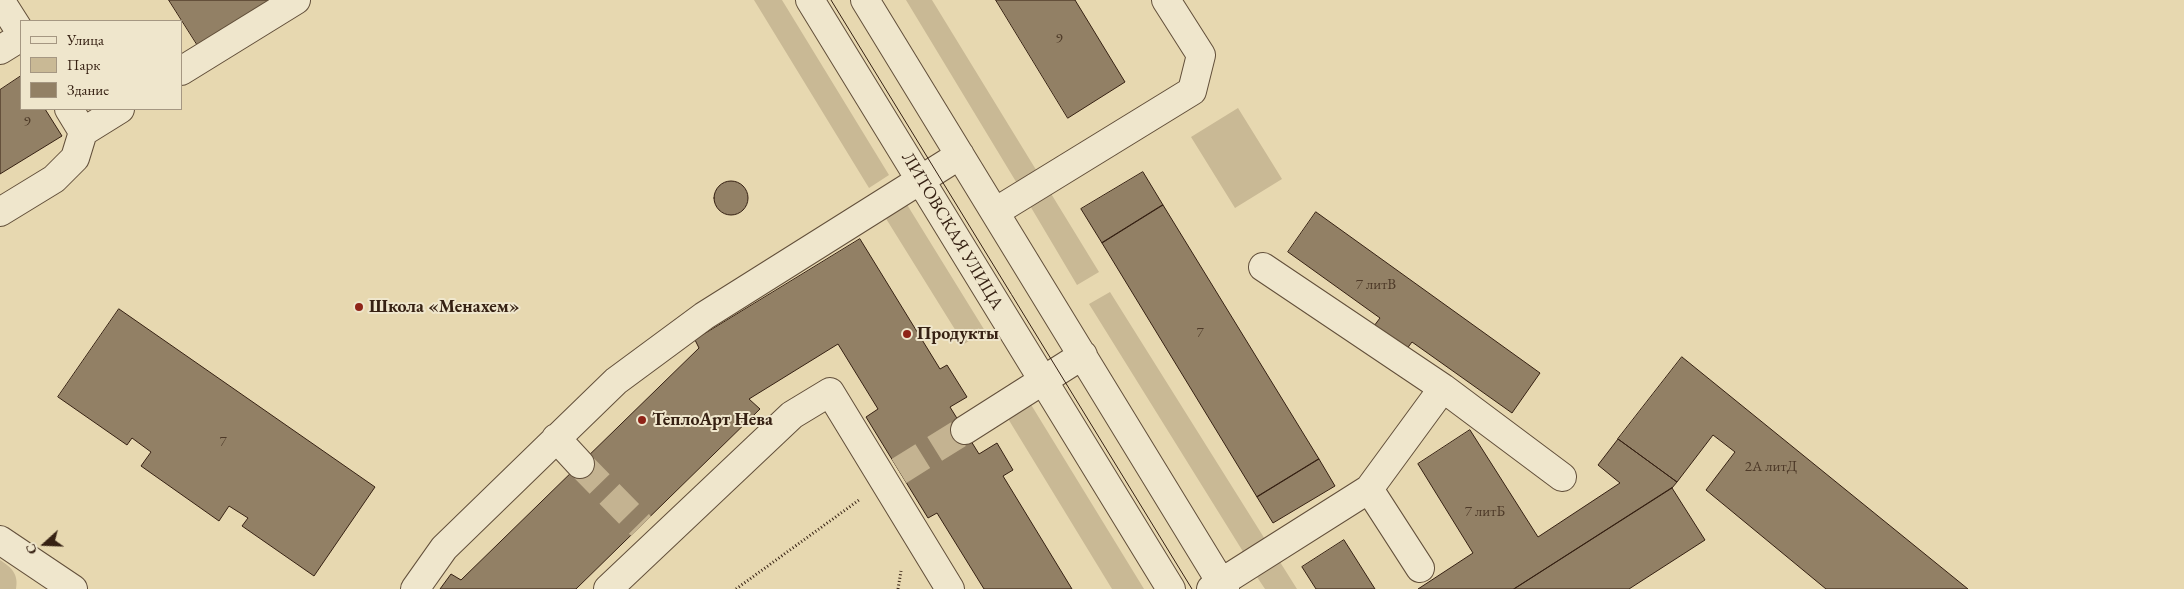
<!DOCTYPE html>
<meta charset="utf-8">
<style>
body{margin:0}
#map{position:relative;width:2184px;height:589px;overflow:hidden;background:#e7d8b0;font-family:"EB Garamond",serif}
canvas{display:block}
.legend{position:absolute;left:20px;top:20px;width:162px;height:90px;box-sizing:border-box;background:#efe6cc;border:1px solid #a59782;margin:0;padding:6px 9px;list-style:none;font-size:15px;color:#362113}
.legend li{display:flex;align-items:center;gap:10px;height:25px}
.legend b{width:25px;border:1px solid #a59782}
.north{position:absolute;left:20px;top:519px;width:50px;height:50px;-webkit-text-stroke:4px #efe6cc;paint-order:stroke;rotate:250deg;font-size:14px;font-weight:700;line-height:20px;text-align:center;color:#362113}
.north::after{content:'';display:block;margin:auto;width:18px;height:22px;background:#362113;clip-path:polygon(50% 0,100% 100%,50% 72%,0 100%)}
</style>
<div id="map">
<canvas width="2184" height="589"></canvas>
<ul class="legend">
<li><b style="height:6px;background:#efe6cc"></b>Улица</li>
<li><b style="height:14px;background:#c9b995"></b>Парк</li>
<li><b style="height:14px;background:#928065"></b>Здание</li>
</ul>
<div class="north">С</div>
</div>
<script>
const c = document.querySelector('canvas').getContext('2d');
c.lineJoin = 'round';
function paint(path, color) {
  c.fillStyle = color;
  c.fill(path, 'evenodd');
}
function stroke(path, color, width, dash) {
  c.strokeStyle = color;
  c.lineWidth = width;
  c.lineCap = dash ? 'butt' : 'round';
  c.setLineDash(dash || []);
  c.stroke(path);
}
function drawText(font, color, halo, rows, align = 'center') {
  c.font = font + ' "EB Garamond",serif';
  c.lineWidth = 4;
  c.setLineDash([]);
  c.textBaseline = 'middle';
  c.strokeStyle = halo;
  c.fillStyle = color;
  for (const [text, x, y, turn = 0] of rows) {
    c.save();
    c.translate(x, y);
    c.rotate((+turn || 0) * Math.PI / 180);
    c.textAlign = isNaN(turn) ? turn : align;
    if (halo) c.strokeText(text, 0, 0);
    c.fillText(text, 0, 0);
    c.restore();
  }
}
paint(new Path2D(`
 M754,0h28l107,175 -20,13z
 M906,0h26l106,173 -20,12z
 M1238,108l44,71 -47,29 -44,-71z
 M1050,192l49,80 -22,13 -48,-81z
 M906,203l79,128 -21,13 -79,-127z
 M1110,292l158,252 -21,14 -158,-254z
 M1030,403l114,186h-32l-105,-172z
 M0,560c11,7 19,14 16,29h-16z
 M1280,562l17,27h-32l-8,-12z`), '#c9b995');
const building = new Path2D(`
 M169,0h116l-83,52z
 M996,0h79l50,82 -57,36z
 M21,76v33h24l17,27 -62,38v-84z
 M1143,172l20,33 -61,38 -21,-34z
 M714 198a17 17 0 1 1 34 0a17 17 0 1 1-34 0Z
 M1163,205l156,254 -62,38 -155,-254z
 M1316,212l224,161 -28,40 -100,-71 -6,8 -32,-24 6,-8 -92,-66z
 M860,239l80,130 7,-4 20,32 -17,10 29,47 18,-11 16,27 -10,6 69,113h-88l-47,-76 -9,5 -62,-101 12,-8 -40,-65 -89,55 11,10 -184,180h-136l11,-15 10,6 238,-232 -4,-8z
 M119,309l256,178 -61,89 -72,-50 6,-8 -19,-12 -10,15 -78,-55 10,-14 -19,-14 -5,7 -69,-48z
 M1682,357l286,232h-142l-120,-99 29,-38 -22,-17 -36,47 -59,-43z
 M1470,430l68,107 82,-54 -22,-18 20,-26 59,43 -5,6 -158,101h-96l55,-36 -55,-89z
 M1319,459l16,27 -62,37 -16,-26z
 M1672,488l33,52 -76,49h-115z
 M1344,540l31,49h-59l-14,-22z`);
paint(building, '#928065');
stroke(building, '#362113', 1);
stroke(new Path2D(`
 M580,464l61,62
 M899,471l66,-41`), '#c4b391', 28, [28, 14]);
const minor = new Path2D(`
 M0,0l21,33
 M810,0l361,589
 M865,0l360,589
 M0,50l21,-13
 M181,71l115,-71
 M83,132l37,-23
 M0,212l54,-33 21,-21 8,-26 -14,-23
 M995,212l197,-121 9,-36 -35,-55
 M1263,267l180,121 119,89
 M965,430l118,-75
 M556,438l24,26
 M1369,489l51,79
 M0,540l73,49
 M415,589l29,-41 172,-167 88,-65 256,-161
 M608,589l184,-174 38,-23 120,197
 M1211,589l158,-100 74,-101`);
stroke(minor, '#624f3a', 30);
stroke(new Path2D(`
 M736,589l123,-89
 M898,589l3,-18`), '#362113', 3, [1, 2.5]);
stroke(minor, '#efe6cc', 28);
stroke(new Path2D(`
 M831,0l361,589`), '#362113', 1);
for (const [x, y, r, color] of [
 [359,307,5,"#8f2418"],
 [907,334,5,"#8f2418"],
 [642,420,5,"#8f2418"]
]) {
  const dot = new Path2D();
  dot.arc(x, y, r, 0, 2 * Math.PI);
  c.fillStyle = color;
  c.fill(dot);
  stroke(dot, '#efe6cc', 2);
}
drawText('15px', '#4d3928', null, [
 ["9",1059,39],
 ["9",27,122],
 ["7 литВ",1376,285],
 ["7",1200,333],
 ["7",223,442],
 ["2А литД",1771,467],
 ["7 литБ",1485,512]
]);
drawText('18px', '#362113', '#efe6cc', [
 ["ЛИТОВСКАЯ УЛИЦА",952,231,59]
]);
drawText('bold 18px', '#362113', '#efe6cc', [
 ["Школа «Менахем»",369,307],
 ["Продукты",917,334],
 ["ТеплоАрт Нева",652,420]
], 'left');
</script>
